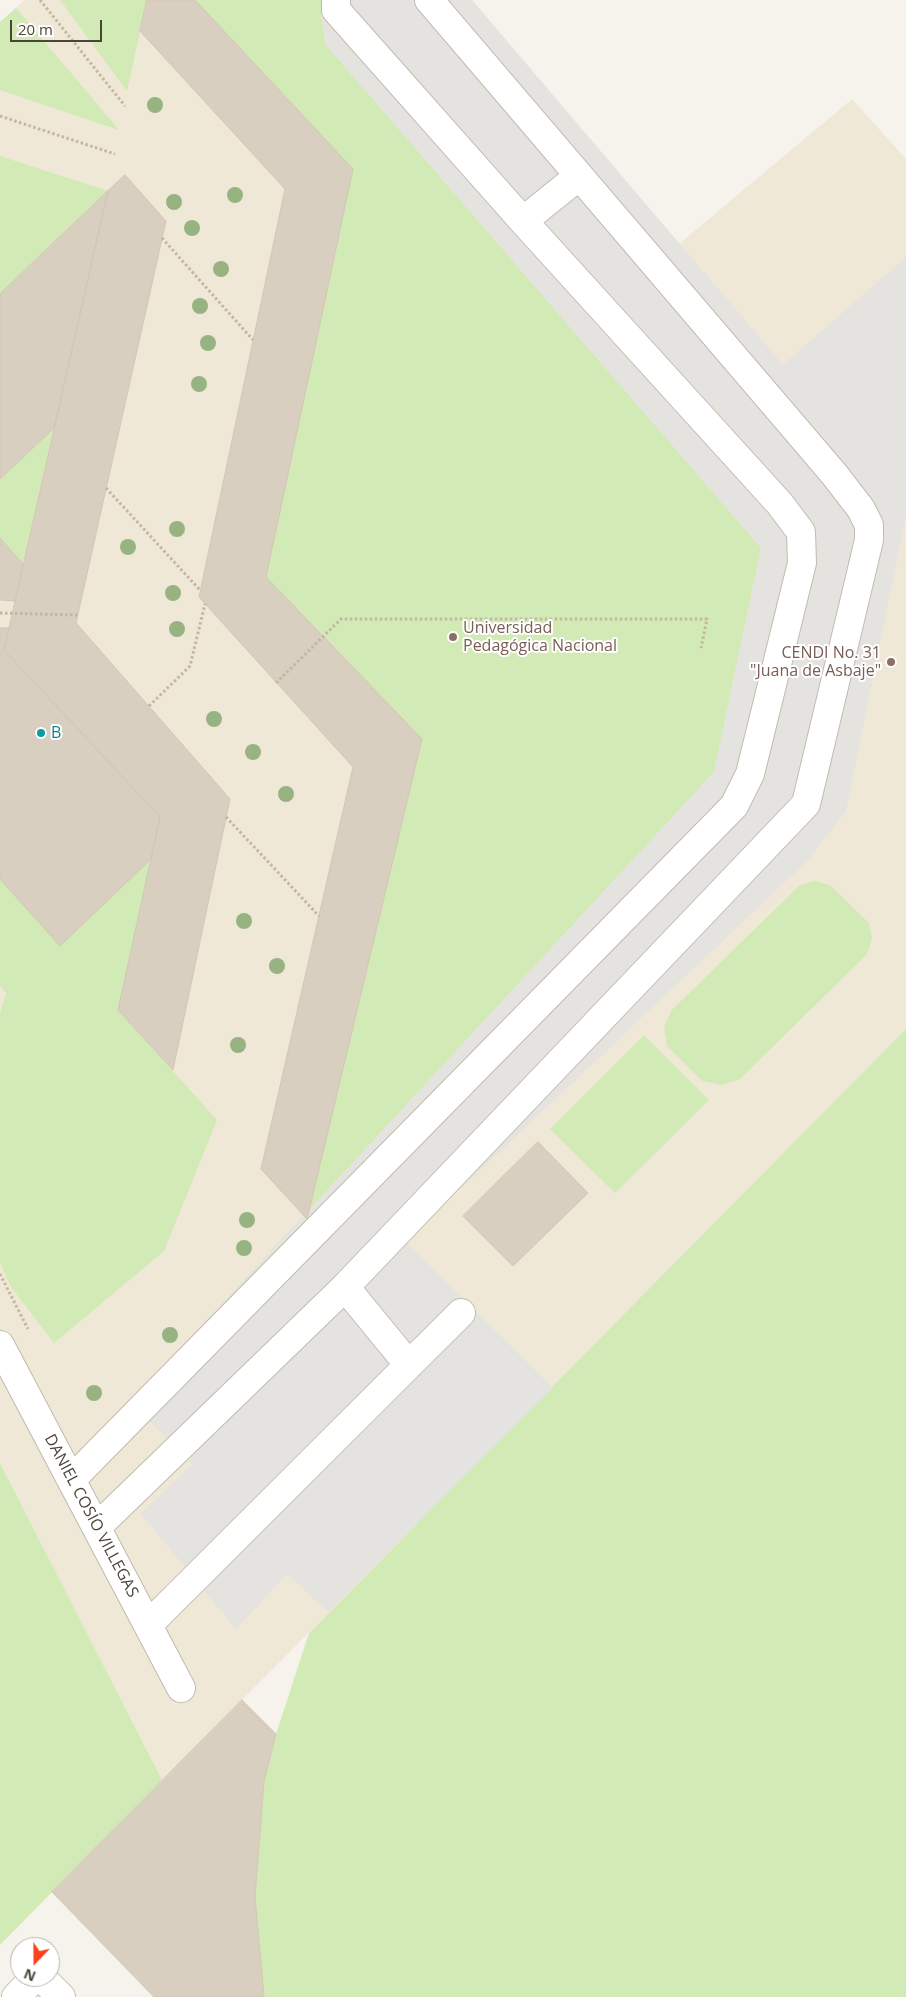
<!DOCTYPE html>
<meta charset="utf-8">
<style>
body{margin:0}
#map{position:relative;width:906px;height:1997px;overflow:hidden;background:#f6f3ec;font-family:"Open Sans",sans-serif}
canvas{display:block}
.north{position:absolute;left:10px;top:1937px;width:50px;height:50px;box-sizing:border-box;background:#fff;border:1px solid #b7b4b0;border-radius:50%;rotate:202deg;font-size:14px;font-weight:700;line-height:20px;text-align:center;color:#4b4439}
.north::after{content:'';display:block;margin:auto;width:18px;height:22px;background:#fc3f1d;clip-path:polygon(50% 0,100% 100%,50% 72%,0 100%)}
.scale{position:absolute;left:10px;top:20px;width:92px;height:22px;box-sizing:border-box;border:2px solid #4b4439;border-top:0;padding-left:6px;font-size:15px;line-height:18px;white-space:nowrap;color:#4b4439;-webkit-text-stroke:4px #fff;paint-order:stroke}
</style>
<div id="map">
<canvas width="906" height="1997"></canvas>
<div class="north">N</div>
<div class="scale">20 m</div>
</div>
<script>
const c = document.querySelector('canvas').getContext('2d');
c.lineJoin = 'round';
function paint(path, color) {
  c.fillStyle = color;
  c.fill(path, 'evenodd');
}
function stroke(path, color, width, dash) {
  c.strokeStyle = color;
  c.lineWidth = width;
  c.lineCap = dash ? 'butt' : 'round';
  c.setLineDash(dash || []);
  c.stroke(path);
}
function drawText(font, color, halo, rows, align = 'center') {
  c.font = font + ' "Open Sans",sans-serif';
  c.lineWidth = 4;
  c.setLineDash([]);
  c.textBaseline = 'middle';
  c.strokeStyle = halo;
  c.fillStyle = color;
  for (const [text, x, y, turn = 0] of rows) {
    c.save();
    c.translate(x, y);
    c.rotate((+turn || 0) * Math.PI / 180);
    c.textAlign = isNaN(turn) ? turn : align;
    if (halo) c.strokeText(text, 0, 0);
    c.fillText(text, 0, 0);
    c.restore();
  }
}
paint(new Path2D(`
 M25,0h447l207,244 173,-145 54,60v870l-353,359 -391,392 -162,-317v-1441z`), '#efe8d6');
paint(new Path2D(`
 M60,0h87l-20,91z
 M195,0h126v14l5,31 435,503 -47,224 -405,438 113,-471 -156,-162 87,-408z
 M16,8l103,122 -119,-40v-68z
 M0,156l108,35 -108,103z
 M54,428l-31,136 -23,-26v-59z
 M151,859l-33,151 99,110 -53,131 -110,92 -43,-56 -11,-24v-249l6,-21 -6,-7v-107l60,66z
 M814,881l16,4 39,38 3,15 -5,16 -127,125 -18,6 -20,-4 -35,-35 -3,-19 8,-17 127,-124z
 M906,1029v968h-642l-9,-101 9,-114 12,-48 33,-101z
 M644,1035l65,65 -94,93 -65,-64z
 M0,1463l162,317 -162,165z`), '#d2eab5');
paint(new Path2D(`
 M321,0h151l311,365 123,-108v257l-60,297 -39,50 -402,380 148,147 -225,224 -41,-38 -51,55 -95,-115 51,-50 -61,-62 583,-630 47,-224 -435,-503 -5,-31z`), '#e5e3e0');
const building = new Path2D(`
 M147,0h48l158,169 -87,408 156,162 -115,480 -46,-50 92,-402 -154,-170 86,-408 -145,-158z
 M125,175l41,46 -90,402 154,176 -57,271 -55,-60 42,-193 -156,-167 104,-459z
 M108,191l-54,237 -54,51v-185z
 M0,538l23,26 -8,37 -15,-1z
 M0,628h9l-5,22 156,167 -9,42 -91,87 -60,-67z
 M538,1142l50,51 -75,73 -50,-50z
 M242,1700l34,34 -12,48 -9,114 9,101h-110l-102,-105z`);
paint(building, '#d8cfc1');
stroke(building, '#d3c7b4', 1);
const minor = new Path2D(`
 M523,221l56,-45
 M345,1287l64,78
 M0,1345l181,343
 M72,1479l662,-673 16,-32 52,-211 -1,-31 -21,-28 -257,-283 -187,-211v-10
 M97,1527l248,-240 461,-483 63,-264v-15l-8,-16 -27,-35 -405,-474
 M148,1625l313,-312
 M41,1977l20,20
 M16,1997l19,-20`);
stroke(minor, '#c2bbae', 30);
stroke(new Path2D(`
 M40,0l85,106
 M0,116l115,38
 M162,238l91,102
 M106,488l94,102
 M0,613l78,2
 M276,683l65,-64h366l-6,29
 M149,706l41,-40 15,-62
 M226,817l93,99
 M0,1274l28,55`), '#c4b79f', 3, [2.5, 2.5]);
stroke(minor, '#fff', 28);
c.fillStyle = '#97b381';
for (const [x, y] of [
 [155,105],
 [235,195],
 [174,202],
 [192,228],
 [221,269],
 [200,306],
 [208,343],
 [199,384],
 [177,529],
 [128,547],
 [173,593],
 [177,629],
 [214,719],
 [253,752],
 [286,794],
 [244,921],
 [277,966],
 [238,1045],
 [247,1220],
 [244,1248],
 [170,1335],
 [94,1393]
]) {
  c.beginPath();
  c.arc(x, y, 8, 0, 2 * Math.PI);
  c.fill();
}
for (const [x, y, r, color] of [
 [453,637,5,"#8d6e63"],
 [891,662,5,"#8d6e63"],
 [41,733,5,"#0f9aa8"]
]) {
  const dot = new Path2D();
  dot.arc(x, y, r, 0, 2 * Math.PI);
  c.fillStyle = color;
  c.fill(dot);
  stroke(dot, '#fff', 2);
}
drawText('16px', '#785e54', '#fff', [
 ["Universidad",463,628],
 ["Pedagógica Nacional",463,646],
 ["CENDI No. 31",881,653,"right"],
 ["\"Juana de Asbaje\"",881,671,"right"]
], 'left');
drawText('16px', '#0d838f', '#fff', [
 ["B",51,733]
], 'left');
drawText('16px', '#4b4439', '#fff', [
 ["DANIEL COSÍO VILLEGAS",91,1516,62]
]);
</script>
